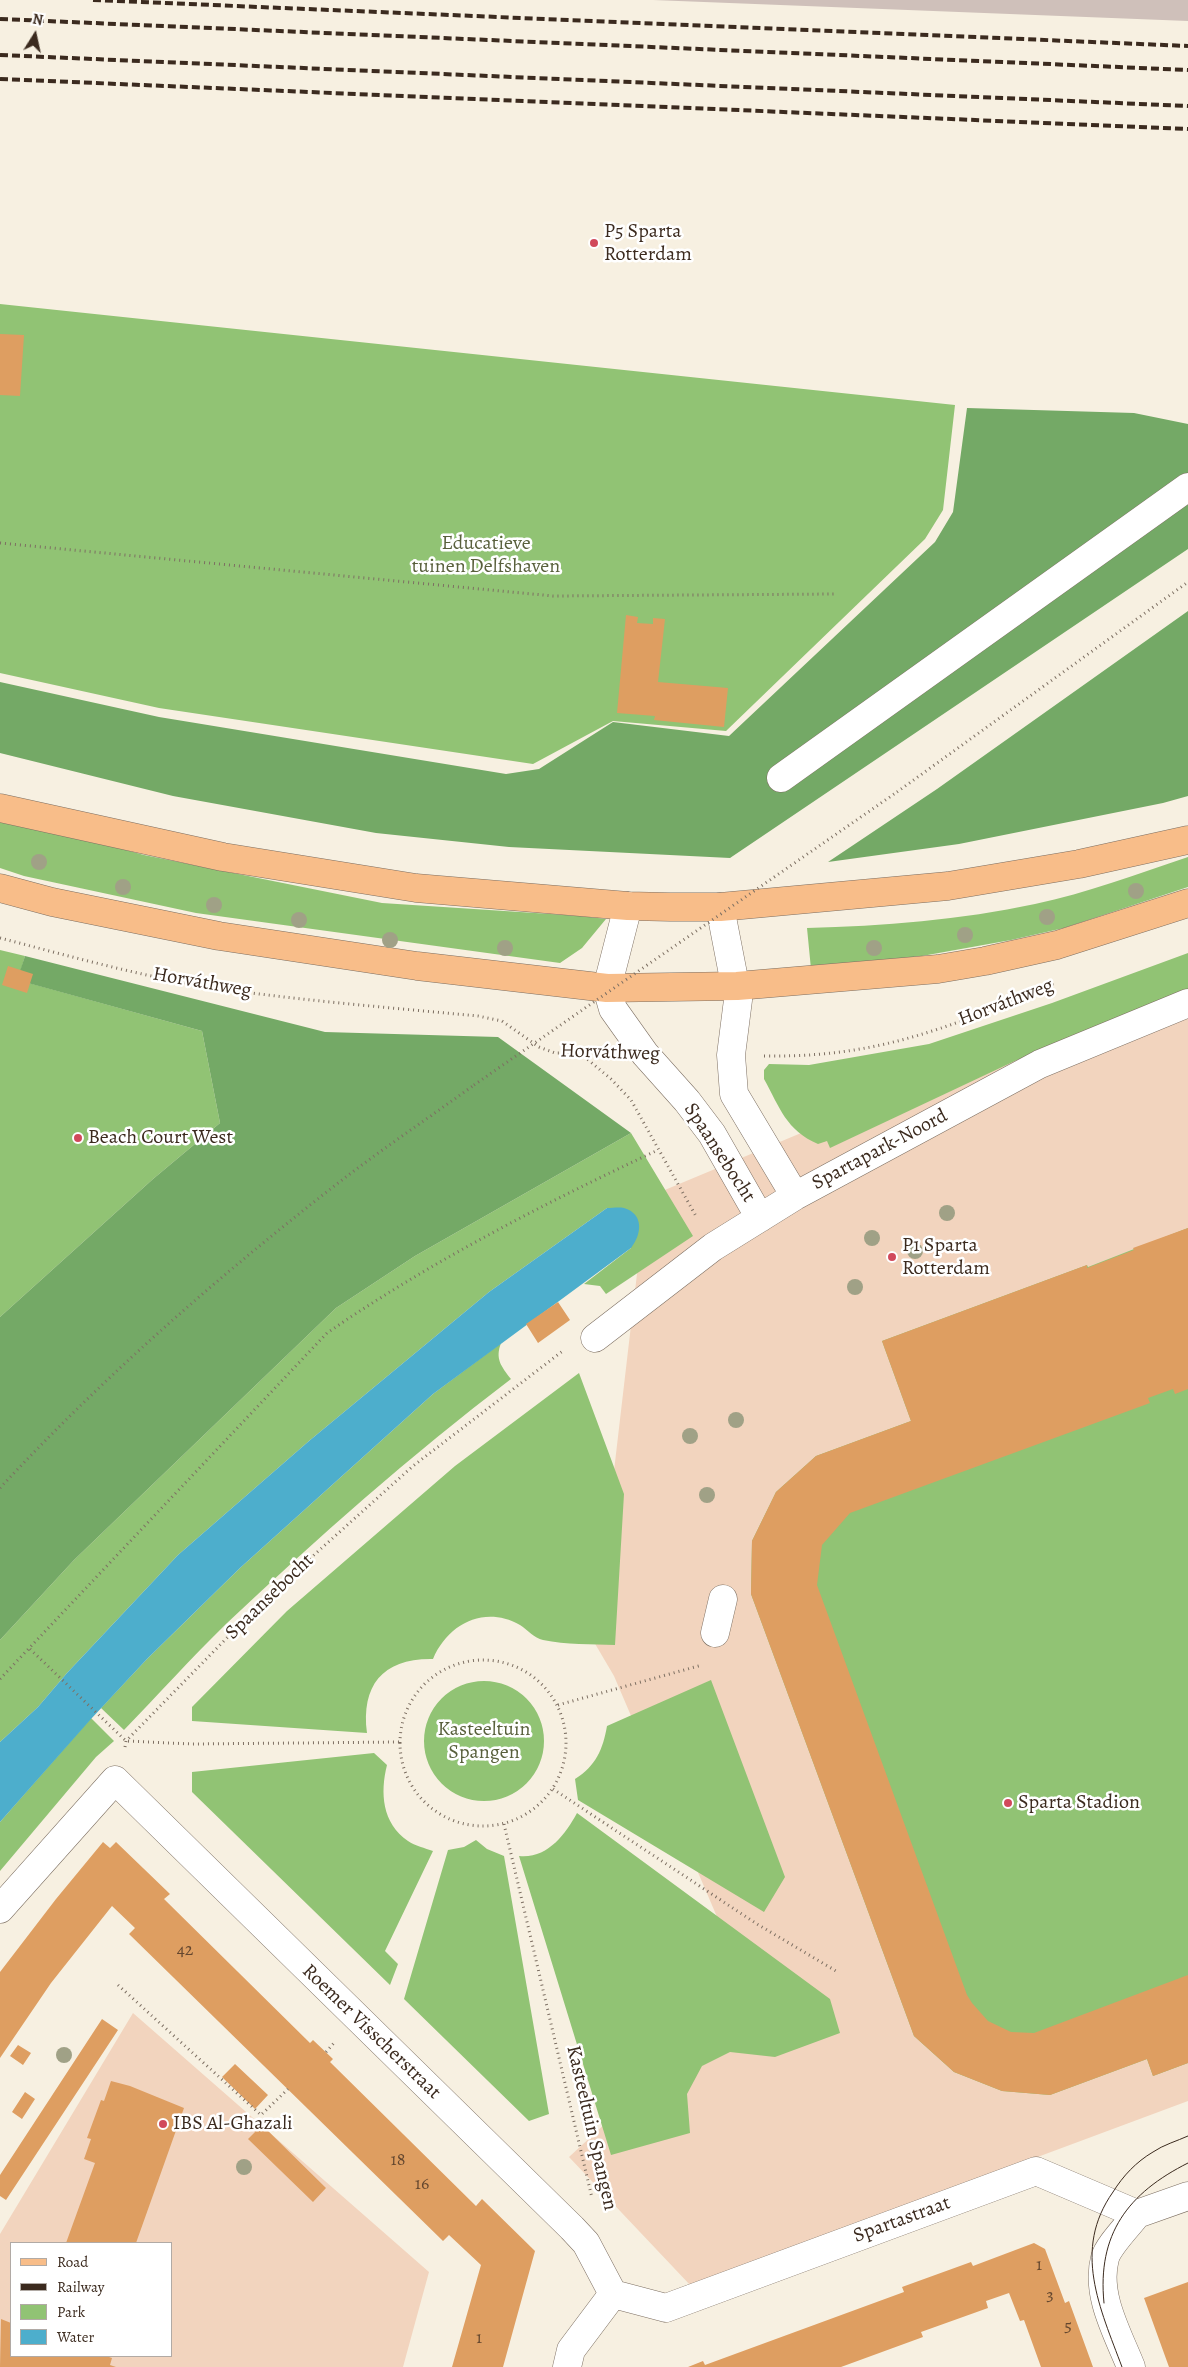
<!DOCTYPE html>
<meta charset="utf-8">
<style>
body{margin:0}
#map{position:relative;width:1188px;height:2367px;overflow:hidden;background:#f7f0e1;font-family:Alegreya,serif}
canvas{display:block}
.legend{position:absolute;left:10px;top:2242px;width:162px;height:115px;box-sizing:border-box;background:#fff;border:1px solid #b1aaa5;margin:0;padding:6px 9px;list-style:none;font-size:15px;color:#3b2a1e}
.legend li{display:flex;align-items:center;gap:10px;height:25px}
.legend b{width:25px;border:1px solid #b1aaa5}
.north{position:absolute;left:10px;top:10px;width:50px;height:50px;-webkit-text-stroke:4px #fff;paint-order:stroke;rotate:10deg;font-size:14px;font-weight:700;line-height:20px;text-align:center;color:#3b2a1e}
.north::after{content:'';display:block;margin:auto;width:18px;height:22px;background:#3b2a1e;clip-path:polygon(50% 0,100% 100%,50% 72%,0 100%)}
</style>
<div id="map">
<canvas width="1188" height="2367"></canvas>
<ul class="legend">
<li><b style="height:6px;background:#f8bd89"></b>Road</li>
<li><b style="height:6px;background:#3b2a1e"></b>Railway</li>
<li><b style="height:14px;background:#91c374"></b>Park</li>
<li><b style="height:14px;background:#4daecc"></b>Water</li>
</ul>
<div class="north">N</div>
</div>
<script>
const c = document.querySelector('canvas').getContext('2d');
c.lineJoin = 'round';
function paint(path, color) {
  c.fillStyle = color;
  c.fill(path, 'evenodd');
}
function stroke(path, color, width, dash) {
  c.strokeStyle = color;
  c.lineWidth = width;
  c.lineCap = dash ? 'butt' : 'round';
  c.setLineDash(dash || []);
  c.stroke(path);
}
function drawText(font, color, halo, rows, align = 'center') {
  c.font = font + ' Alegreya,serif';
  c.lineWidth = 5;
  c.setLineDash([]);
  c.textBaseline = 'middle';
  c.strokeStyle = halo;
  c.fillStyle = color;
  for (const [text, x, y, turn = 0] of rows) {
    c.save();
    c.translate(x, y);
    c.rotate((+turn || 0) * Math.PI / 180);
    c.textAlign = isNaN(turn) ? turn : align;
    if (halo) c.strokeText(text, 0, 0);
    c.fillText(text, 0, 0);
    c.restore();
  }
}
paint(new Path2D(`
 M1188,990v1111l-497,185 -122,-129 39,-36 148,-113 -142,-332 -20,-34 50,-428 4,-17 280,-117z
 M133,2013l296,259 -26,95h-403v-133zM11,2243h160v113h-160z`), '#f2d4be');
paint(new Path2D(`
 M653,0h535v21z`), '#cfc0ba');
paint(new Path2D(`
 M0,304l955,101 -12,105 -18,29 -199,192 -113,-10 -80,43 -374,-56 -159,-35z
 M0,817l62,15 82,23 238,48 199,13 25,3 -24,29 -22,15 -364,-50 -172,-37 -24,-8z
 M1188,857v30l-124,41 -53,12 -89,16 -111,13 -4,-41c76,-2 154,-8 228,-24 52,-11 102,-30 153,-47z
 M0,950l25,6 -7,24 184,51 18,92 -67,56 -153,138z
 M1188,953v49l-171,58 -187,88 -3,-7 -9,3c-32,-14 -38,-36 -54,-65v-9l5,-6 40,1 120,-21 123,-41z
 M631,1133l62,103 -87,58 -6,-8 -16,-2 47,-36 -24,-40 -118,84 -180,149 -131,114 -111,118 -29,34 -38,35v-102l74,-80 262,-252 79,-52z
 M1188,1228v835l-35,13 -6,-17 -97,36 -48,-4 -48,-19 -40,-36 -163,-442 1,-53 24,-49 40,-36 95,-35 -29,-80 205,-76 1,2z
 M501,1343c-6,16 0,23 10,36 -100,76 -194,159 -285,245 -35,34 -68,71 -102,106l-23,-22 46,-49 93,-91 193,-174z
 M579,1373l45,121 -9,151c-23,-1 -49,0 -72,-5 -9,-2 -15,-10 -23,-15 -36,-20 -72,-1 -87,34 -50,-1 -72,26 -66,74l-175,-12v-14l95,-96 168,-145z
 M711,1680l74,197 -21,35 -186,-112 -3,-21c21,-13 28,-30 32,-53z
 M424 1741a60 60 0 1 1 120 0a60 60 0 1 1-120 0Z
 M91,1718l23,23 -18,16 -96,114v-49z
 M374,1753l13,12c-7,28 -5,58 21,76 7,5 17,7 25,10l-48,100 13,13 -8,21 -198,-193v-20z
 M577,1813l253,186 10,34 -65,24 -45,-5 -28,14 -15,28 3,39 -79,22 -92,-299c28,3 46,-21 58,-43z
 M476,1840l11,9 17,7 45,258 -20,7 -125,-122 44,-149 16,-3z`), '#91c374');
paint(new Path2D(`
 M967,408l167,5 54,11v125l-458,309 -221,-11 -133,-14 -203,-37 -173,-43v-71l159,35 347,57 33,-5 74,-47 116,14 206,-194 18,-30z
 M1188,611v185l-25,7 -204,41 -131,18 109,-73z
 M25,956l300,76 173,5 133,96 -216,123 -79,52 -262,252 -74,80v-323l153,-138 67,-56 -18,-92 -185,-51z`), '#74a966');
paint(new Path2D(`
 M607,1208c5,0 12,-1 17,0 20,6 18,26 7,40l-198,146 -193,174 -93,91 -56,60 -91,103v-80l38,-35 29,-34 111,-118 131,-114 180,-149z`), '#4daecc');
paint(new Path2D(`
 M0,334l24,1 -4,61 -20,-1z
 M626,615l12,2 -1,6 16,1v-6l12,1 -7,63 70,6 -4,39 -70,-7 1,-4 -38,-3z
 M8,966l25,8 -6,19 -25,-8z
 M1188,1228v161l-13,5 -2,-5 -25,9 2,5 -300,110 -28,32 -5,40 150,410 5,8 16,18 23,11 23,1 154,-58v88l-35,13 -6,-17 -97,36 -48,-4 -48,-19 -40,-36 -163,-442 1,-53 24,-49 40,-36 95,-35 -29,-80 205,-76v3l47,-18 -1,-2z
 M558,1302l12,18 -32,23 -12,-19z
 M103,1842l7,6 6,-6 54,52 -6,5 146,144 3,-3 20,19 -3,3 146,144 6,-7 53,52 -32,116h-51l29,-102 -32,-30 -6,6 -314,-307 6,-6 -23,-22 -61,77 -51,75v-86l56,-73z
 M102,2019l16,11 -112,170 -6,-4v-21z
 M18,2045l13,8 -8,12 -13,-9z
 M235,2064l33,31 -13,14 -33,-32z
 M111,2081l19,5 54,22 -48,135h-70l29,-80 -11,-4 7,-20 -4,-1 14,-38 3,1z
 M25,2092l10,7 -13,20 -10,-7z
 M262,2125l64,63 -13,14 -65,-63z
 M1034,2243l11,6 20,54 4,-2 24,66h-52l-17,-47 -4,1 -11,-28 -23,8 2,7 -67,24 2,5 -82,30h-153l15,-6 2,4 199,-73 -2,-5 69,-25 2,4z
 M1188,2282v85h-19l-25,-69z
 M1,2319l10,4v33h95l6,2 -2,7 6,2h-116z`), '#de9e61');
const minor = new Path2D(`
 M781,778l407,-291
 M628,906l-21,82 6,21 32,45 42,47 25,33 48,84
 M720,907l18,93 -7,55 3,39 61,102
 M595,1338l118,-91 82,-51 245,-132 148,-61
 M715,1633l8,-34
 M0,1909l115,-129 457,448 14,15 27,51
 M613,2294l53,14 370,-137 101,43 51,-18
 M567,2367l4,-17 42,-56
 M1131,2367c-13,-33 -36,-72 -26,-109 3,-12 24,-33 32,-44`);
const major = new Path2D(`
 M0,808l223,49 193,31 212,18 42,1h50l228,-21 131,-22 109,-24
 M0,888l52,14 167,34 198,30 190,22 130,-2 201,-17 47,-8 72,-16 131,-42`);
stroke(minor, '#7d6f62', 29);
stroke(major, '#7d6f62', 29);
stroke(new Path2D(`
 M0,543l553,53 283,-2
 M897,792l291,-210
 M0,938c73,19 147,40 222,51 85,12 171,19 256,27l24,5 37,26 16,6h46
 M580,1053l31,26 20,21 66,118
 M764,1056c77,1 132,-11 203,-37 30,-11 59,-26 89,-36
 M0,1488c104,-112 221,-214 342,-308 43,-33 88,-63 132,-95
 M30,1649l96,92 66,3 208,-2
 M400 1743a83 83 0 1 1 166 0a83 83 0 1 1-166 0Z
 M0,1679l327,-346c103,-71 218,-130 331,-183
 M558,1705l144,-40
 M125,1747l1,-6 139,-142 148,-133 151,-116
 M553,1789l204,135 79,47
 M504,1824l88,374
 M118,1985l143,130 27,-26
 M326,2052l8,-9`), '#7d6f62', 3, [1, 4]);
stroke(minor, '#fff', 28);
stroke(major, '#f8bd89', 28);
stroke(new Path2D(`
 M1104,2303c-7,-69 24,-110 84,-140
 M1122,2367c-22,-59 -50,-117 -9,-175 10,-16 23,-30 40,-40 10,-7 24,-11 35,-16`), '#3b2a1e', 1);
stroke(new Path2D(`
 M93,0l1095,46
 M0,19l1188,51
 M0,55l1188,51
 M0,79l1188,50`), '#3b2a1e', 4, [8, 4]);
stroke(new Path2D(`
 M474,1085l423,-293`), '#7d6f62', 3, [1, 4]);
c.fillStyle = '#a0a186';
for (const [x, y] of [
 [39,862],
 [123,887],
 [1136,891],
 [214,905],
 [1047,917],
 [299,920],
 [965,935],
 [390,940],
 [505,948],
 [874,948],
 [947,1213],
 [872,1238],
 [915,1251],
 [855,1287],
 [736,1420],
 [690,1436],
 [707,1495],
 [64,2055],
 [244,2167]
]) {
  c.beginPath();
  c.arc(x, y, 8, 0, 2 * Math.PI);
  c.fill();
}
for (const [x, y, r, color] of [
 [594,243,5,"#d1495b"],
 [78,1138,5,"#d1495b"],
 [892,1257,5,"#d1495b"],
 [1008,1803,5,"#d1495b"],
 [163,2124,5,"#d1495b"]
]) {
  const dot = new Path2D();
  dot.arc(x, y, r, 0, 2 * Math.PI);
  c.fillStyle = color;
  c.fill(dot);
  stroke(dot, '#fff', 2);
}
drawText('18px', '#64472f', null, [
 ["42",185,1951],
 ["18",398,2161],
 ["16",422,2185],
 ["1",1039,2266],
 ["3",1050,2296],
 ["5",1068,2327],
 ["1",479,2339]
]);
drawText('20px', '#3b2a1e', '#fff', [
 ["P5 Sparta",604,232],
 ["Rotterdam",604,255],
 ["Beach Court West",88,1138],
 ["P1 Sparta",902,1246],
 ["Rotterdam",902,1269],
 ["Sparta Stadion",1018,1803],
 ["IBS Al-Ghazali",173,2124]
], 'left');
drawText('20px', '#59603c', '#fff', [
 ["Educatieve",486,544],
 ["tuinen Delfshaven",486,567],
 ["Kasteeltuin",484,1730],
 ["Spangen",484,1753]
]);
drawText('20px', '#3b2a1e', '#fff', [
 ["Horváthweg",202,983,10],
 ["Horváthweg",1006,1003,-21],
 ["Horváthweg",610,1053,2],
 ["Spartapark-Noord",880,1150,-28],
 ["Spaansebocht",719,1153,57],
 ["Spaansebocht",270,1597,-44],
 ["Roemer Visscherstraat",371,2032,44],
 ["Kasteeltuin Spangen",591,2128,77],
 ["Spartastraat",902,2220,-20]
]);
</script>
